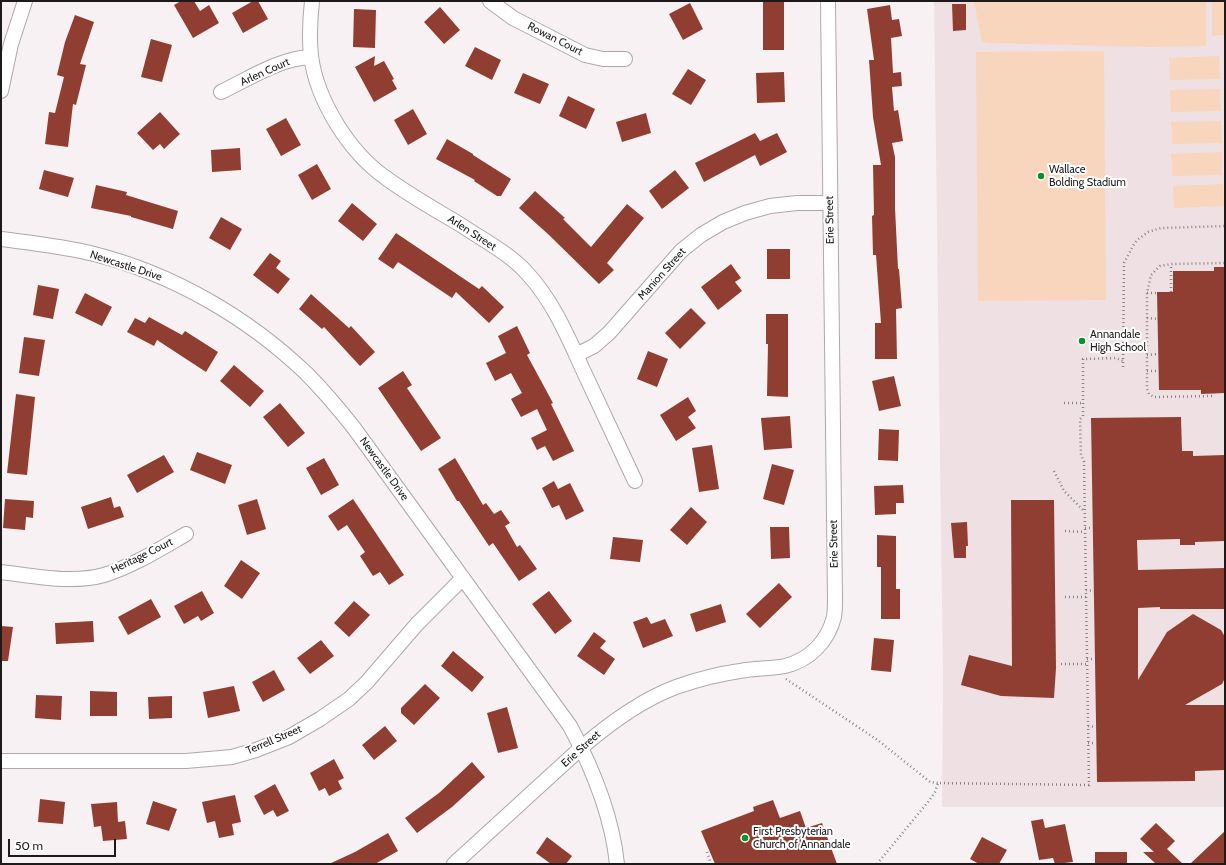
<!DOCTYPE html>
<style>
body{margin:0}
#map{position:relative;width:1226px;height:865px;overflow:hidden;background:#f8f1f3;font-family:Cabin,sans-serif}
canvas{display:block}
.frame{position:absolute;inset:0;border:2px solid #1c1a1b;pointer-events:none}
.scale{position:absolute;left:8px;top:839px;width:108px;height:18px;box-sizing:border-box;border:2px solid #1c1a1b;border-top:0;padding-left:5px;font-size:12px;line-height:14px;white-space:nowrap;color:#1c1a1b;-webkit-text-stroke:3px #fff;paint-order:stroke}
</style>
<div id="map">
<canvas width="1226" height="865"></canvas>
<div class="frame"></div>
<div class="scale">50 m</div>
</div>
<script>
const c = document.querySelector('canvas').getContext('2d');
c.lineJoin = 'round';
function paint(path, color) {
  c.fillStyle = color;
  c.fill(path, 'evenodd');
}
function stroke(path, color, width, dash) {
  c.strokeStyle = color;
  c.lineWidth = width;
  c.lineCap = dash ? 'butt' : 'round';
  c.setLineDash(dash || []);
  c.stroke(path);
}
function drawText(font, color, halo, rows, align = 'center') {
  c.font = font + ' Cabin,sans-serif';
  c.lineWidth = 4;
  c.setLineDash([]);
  c.textBaseline = 'middle';
  c.strokeStyle = halo;
  c.fillStyle = color;
  for (const [text, x, y, turn = 0] of rows) {
    c.save();
    c.translate(x, y);
    c.rotate((+turn || 0) * Math.PI / 180);
    c.textAlign = isNaN(turn) ? turn : align;
    if (halo) c.strokeText(text, 0, 0);
    c.fillText(text, 0, 0);
    c.restore();
  }
}
paint(new Path2D(`
 M934,1h291v806h-283l1,-126z`), '#eee0e3');
paint(new Path2D(`
 M974,1h232v45l-57,1 -159,-4 -8,-1z
 M1212,1h13v34l-13,1z
 M1104,51l2,249 -128,1 -2,-249z
 M1219,56l1,23 -50,1 -1,-22z
 M1220,89l1,22 -50,1 -1,-22z
 M1221,121l1,22 -50,1 -1,-22z
 M1222,152v23l-50,1 -1,-22z
 M1223,184l1,22 -50,2 -1,-22z`), '#f7d6bd');
paint(new Path2D(`
 M181,1h13l6,10 9,-6 10,18 -26,15 -19,-33z
 M253,1h5l10,18 -25,14 -11,-20z
 M763,1h21v49h-21z
 M690,3l13,26 -20,11 -14,-26z
 M952,4h14v26l-13,1z
 M890,5l2,15 7,-1 3,17 -11,2 2,35 8,-1 1,14 -10,1 2,24 4,-1 5,31 -11,2 3,14v51l3,61h1l3,39 -6,1 1,50h-22v-36h6l-5,-68h-3l-1,-39 2,-1 -1,-50h8l-8,-48 -4,-57h5l-7,-51z
 M440,7l20,23 -16,14 -20,-22z
 M354,9l22,1 -1,38 -22,-1z
 M75,15l19,7 -14,42 6,1 -10,40 -3,-1 -5,43 -23,-3 4,-32 6,1 9,-36 -7,-2 8,-33z
 M151,39l21,6 -10,37 -21,-5z
 M475,47l26,13 -9,20 -27,-14z
 M375,56l-1,10 10,-5 10,18 -2,1 5,9 -23,13 -19,-35z
 M688,69l18,11 -15,25 -19,-11z
 M784,72l1,30 -28,1 -1,-30z
 M523,73l26,11 -9,20 -26,-11z
 M568,96l27,13 -9,20 -27,-13z
 M413,109l14,25 -19,11 -14,-25z
 M160,112l20,22 -16,15 -4,-5 -7,6 -16,-17z
 M646,113l5,20 -29,9 -6,-20z
 M286,118l15,27 -20,11 -15,-27z
 M755,133l5,8 17,-8 10,19 -27,14 -5,-11 -51,27 -9,-19z
 M447,139l26,15v1l38,24 -10,17h-4l-23,-15 1,-1 -39,-21z
 M240,148l1,22 -29,2 -1,-22z
 M317,164l14,25 -19,11 -14,-25z
 M44,170l30,8 -6,19 -29,-8z
 M675,170l14,18 -27,21 -13,-18z
 M96,185l31,7 -1,3 52,16 -5,18 -42,-12v-1l-40,-8z
 M535,191l30,27 -2,1 28,28 36,-43 17,14 -37,45 7,7 -15,14 -50,-49 -30,-27z
 M352,203l25,21 -14,17 -25,-20z
 M221,217l21,12 -12,21 -21,-12z
 M396,233l83,56 3,-3 22,21 -15,16 -33,-31 -4,6 -54,-36 -5,7 -15,-10z
 M767,249h23v30h-23z
 M270,253l11,8 -5,7 14,11 -12,15 -25,-19z
 M731,264l10,14 -6,4 7,9 -24,19 -17,-23z
 M1214,267h11v126l-24,1v-4h-42l-2,-98h16v-21h41z
 M38,285l21,4 -6,30 -20,-4z
 M85,293l27,14 -10,19 -27,-13z
 M311,294l38,34 2,-2 24,26 -15,14 -36,-39 -2,2 -23,-20z
 M691,308l15,15 -26,26 -15,-16z
 M766,314h22v83l-21,-1 1,-52h-2z
 M149,317l33,18 3,-4 33,21 -12,20 -49,-32 -3,6 -27,-14 8,-14 10,5z
 M517,326l13,27 -3,2 26,48 -2,1 23,47 -21,10 -8,-15 -8,4 -6,-12 16,-8 -10,-21 -16,8 -10,-18 11,-6 -11,-20 -16,8 -9,-18 20,-10 -8,-17z
 M24,337l21,3 -6,36 -20,-3z
 M648,351l20,8 -11,28 -20,-8z
 M234,365l30,26 -14,16 -30,-26z
 M403,371l9,14 -5,3 34,50 -20,13 -43,-63z
 M894,376l7,30 -22,5 -7,-30z
 M16,394l19,3 -8,78 -20,-2z
 M688,397l8,14 -8,6 8,11 -20,13 -16,-26z
 M280,403l25,30 -17,14 -25,-30z
 M790,416l2,32 -28,2 -3,-32z
 M1181,417l1,34h11v5l32,-1v86l-30,1v3h-15v-6l-43,1 1,30 87,-2v41h-65v-2l-22,1v72l29,-48 26,-18 28,16 4,7v41l-3,6 -37,21h40v65l-30,1v10l-98,1 -6,-364z
 M879,429l20,1 -1,31 -20,-1z
 M712,445l7,44 -20,3 -7,-44z
 M197,452l35,13 -7,19 -35,-14z
 M164,455l10,17 -37,21 -10,-18z
 M324,458l15,27 -18,10 -15,-27z
 M455,458l28,47 3,-2 8,11 7,-4 9,13 -5,3 12,21 3,-2 17,24 -18,12 -26,-38 -4,3 -30,-45h-2l-19,-32z
 M772,464l22,6 -10,35 -21,-6z
 M554,481l4,8 12,-6 14,28 -18,9 -7,-15 -7,3 -10,-20z
 M903,485l1,18h-8v11l-21,1 -1,-29z
 M111,497l3,11 6,-2 4,11 -36,12 -7,-22z
 M5,499l29,2 -1,17 -7,-1 -1,13 -22,-2z
 M257,499l9,30 -19,6 -9,-30z
 M353,499l51,76 -15,10 -9,-13 -7,4 -13,-20 5,-4 -18,-27 -9,6 -10,-15z
 M1011,500h43l2,168 -2,30 -53,-2 -40,-11 8,-30 43,11z
 M691,507l16,15 -20,23 -17,-15z
 M967,522l1,24h-2v12h-12l-3,-35z
 M770,527h19l1,31 -19,1z
 M877,535l19,1v53h4v30h-19v-52h-4z
 M613,537l30,3 -3,22 -30,-3z
 M241,560l19,13 -18,26 -18,-13z
 M779,583l13,14 -32,31 -14,-14z
 M202,591l12,22 -13,8 -3,-5 -14,8 -10,-18z
 M549,591l23,30 -17,13 -23,-30z
 M151,599l10,18 -33,18 -10,-18z
 M354,601l16,14 -21,22 -15,-14z
 M721,604l5,18 -30,10 -6,-18z
 M647,617l4,7 14,-5 8,17 -30,12 -10,-26z
 M93,621l1,21 -38,2 -1,-21z
 M1,626l12,1 -5,34h-7z
 M594,632l12,9 -6,7 15,11 -11,16 -27,-19z
 M874,638l20,2 -3,32 -20,-2z
 M321,640l13,16 -24,18 -13,-16z
 M453,651l31,26 -12,15 -31,-26z
 M274,670l11,20 -22,12 -11,-20z
 M425,684l15,14 -26,27 -13,-12v-5z
 M234,686l6,25 -32,7 -5,-26z
 M90,691l27,1v24h-27z
 M36,695l26,1 -1,24 -26,-2z
 M172,696v22l-23,1 -1,-22z
 M507,707l11,41 -20,5 -11,-40z
 M385,726l12,15 -23,19 -12,-15z
 M334,759l10,19 -6,3 4,8 -13,7 -4,-8 -6,3 -9,-18z
 M472,762l13,15 -33,30 -35,26 -12,-15 34,-25z
 M275,784l14,27 -12,6 -4,-7 -9,5 -10,-19z
 M235,795l6,27 -9,2 2,11 -15,3 -4,-17 -8,2 -5,-21z
 M40,799l25,3 -2,22 -25,-2z
 M773,800l7,18 20,-7 6,17 16,-5 15,41h-122l-14,-33 53,-20 -1,-4z
 M153,801l24,8 -8,22 -23,-7z
 M117,802l1,20 7,-1 2,18 -24,2 -2,-15 -7,1 -3,-23z
 M1043,819l2,9 20,-4 8,38 -18,2 -2,-6 -14,2 -8,-39z
 M1156,823l19,18 -8,8 16,15h-27l-13,-12h11l-14,-13z
 M1225,831v33h-35z
 M388,833l10,18 -23,13h-46l26,-12z
 M547,837l25,19 -6,8h-15l-15,-11z
 M982,837l25,13 -8,14h-20l-9,-5z
 M1095,852h32v12h-32z`), '#903e31');
const minor = new Path2D(`
 M312,1c-2,18 -3,36 -1,55 6,45 38,96 75,122 23,17 50,32 75,47 22,15 48,28 66,48 26,28 41,64 56,97 17,37 35,74 52,111
 M490,1l23,17 72,37 18,4h22
 M1,91l10,-47 14,-43
 M221,92c27,-13 59,-34 90,-35
 M1,239c31,4 62,7 93,15 79,20 153,63 212,119 17,17 33,36 48,55l216,298c23,43 42,89 47,138
 M576,355l18,-9 15,-13 72,-82 20,-16 22,-13 22,-9 25,-7 27,-3h33
 M1,572c33,4 71,12 103,3 29,-9 56,-26 82,-41
 M1,761h185l46,-4 24,-7 33,-13 31,-18 29,-20 18,-17 50,-58 46,-46
 M454,864l128,-117c28,-24 59,-47 94,-60 20,-7 42,-13 64,-16 15,-3 31,-2 45,-5 25,-6 43,-25 49,-49 1,-6 1,-13 1,-18l-7,-598`);
stroke(minor, '#aea8a9', 16);
stroke(new Path2D(`
 M1171,292v-28
 M1147,293h10
 M1147,318l11,1
 M1147,355l11,-1
 M1123,367l1,-104 9,-17 4,-6 11,-8 13,-4 64,-2
 M1147,371h12
 M1212,396l-58,1 -5,-3 -2,-5v-96l4,-18 9,-9 11,-2 54,-1
 M1064,403h19
 M1054,471l10,20 20,20
 M1085,528h8
 M1065,531l20,1
 M1086,590l8,1
 M1065,597h21
 M1087,659h8
 M1061,664h26
 M786,679l93,62 51,41 8,1
 M1088,726l8,1
 M1088,743h8
 M707,852l4,12
 M877,864l51,-62 7,-10 3,-9 151,2 -5,-323 -3,-7 -1,-36 3,-3v-57l33,-1 7,3`), '#888485', 2.5, [1, 3]);
stroke(minor, '#fff', 14);
for (const [x, y, r, color] of [
 [1041,176,4,"#089327"],
 [1082,341,4,"#089327"],
 [745,838,4,"#089327"]
]) {
  const dot = new Path2D();
  dot.arc(x, y, r, 0, 2 * Math.PI);
  c.fillStyle = color;
  c.fill(dot);
  stroke(dot, '#fff', 1.5);
}
drawText('11px', '#1c1a1b', '#fff', [
 ["Rowan Court",555,39,27],
 ["Arlen Court",265,72,-24],
 ["Erie Street",830,220,-91],
 ["Arlen Street",472,233,33],
 ["Newcastle Drive",126,266,18],
 ["Manion Street",662,274,-48],
 ["Newcastle Drive",384,469,54],
 ["Erie Street",834,544,-91],
 ["Heritage Court",142,556,-26],
 ["Terrell Street",274,740,-23],
 ["Erie Street",581,749,-42]
]);
drawText('11px', '#1c1a1b', '#fff', [
 ["Wallace",1049,170],
 ["Bolding Stadium",1049,183],
 ["Annandale",1090,335],
 ["High School",1090,348],
 ["First Presbyterian",753,832],
 ["Church of Annandale",753,845]
], 'left');
</script>
